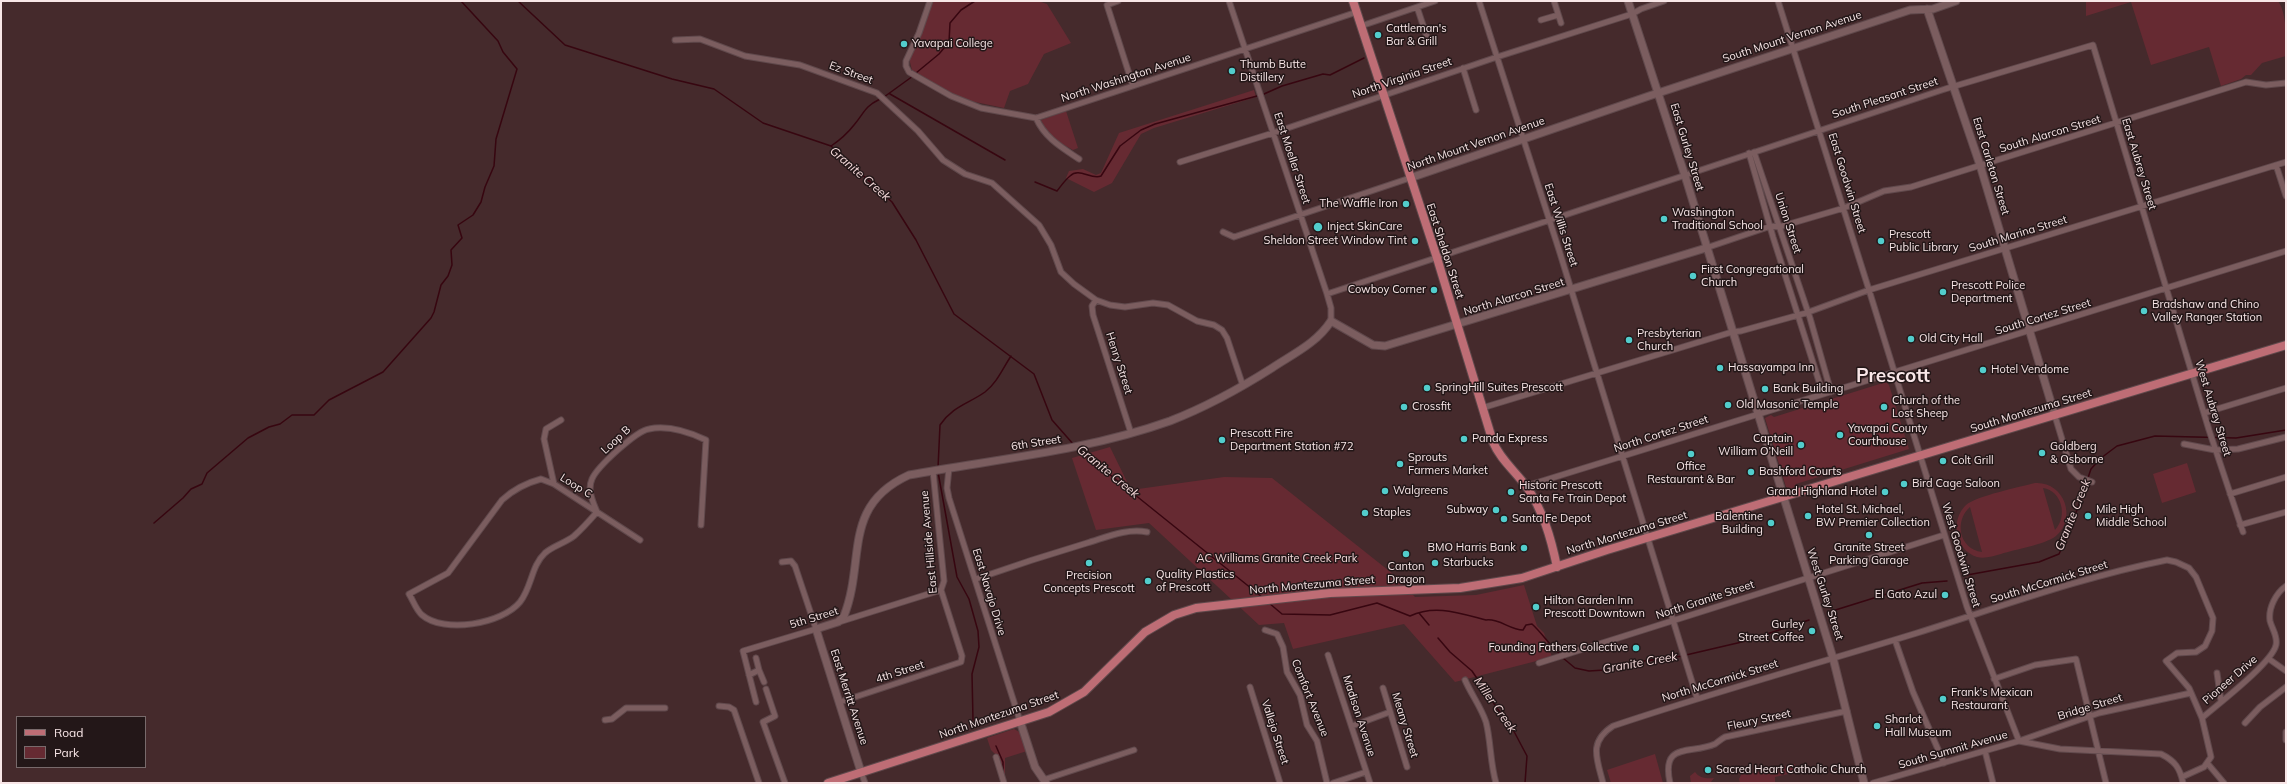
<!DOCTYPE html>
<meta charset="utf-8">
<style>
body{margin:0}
#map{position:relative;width:2287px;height:784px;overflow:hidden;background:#452a2c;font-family:Mulish,sans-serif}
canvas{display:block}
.frame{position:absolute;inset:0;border:2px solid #f8e6e7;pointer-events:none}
.legend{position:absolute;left:16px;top:716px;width:130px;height:52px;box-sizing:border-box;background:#231718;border:1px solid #786a6b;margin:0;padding:5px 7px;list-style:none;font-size:12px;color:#f8e6e7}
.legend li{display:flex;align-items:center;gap:8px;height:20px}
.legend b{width:20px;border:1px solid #786a6b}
</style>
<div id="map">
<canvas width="2287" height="784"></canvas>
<div class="frame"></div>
<ul class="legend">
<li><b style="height:5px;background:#be6d75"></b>Road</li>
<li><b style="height:11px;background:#662a32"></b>Park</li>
</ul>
</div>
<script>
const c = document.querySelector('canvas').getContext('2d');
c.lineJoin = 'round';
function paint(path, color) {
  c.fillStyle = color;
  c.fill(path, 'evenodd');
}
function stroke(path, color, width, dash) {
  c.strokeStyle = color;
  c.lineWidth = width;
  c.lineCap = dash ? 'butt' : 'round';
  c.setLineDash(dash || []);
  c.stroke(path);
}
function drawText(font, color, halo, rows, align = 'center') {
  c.font = font + ' Mulish,sans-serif';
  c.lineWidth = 3;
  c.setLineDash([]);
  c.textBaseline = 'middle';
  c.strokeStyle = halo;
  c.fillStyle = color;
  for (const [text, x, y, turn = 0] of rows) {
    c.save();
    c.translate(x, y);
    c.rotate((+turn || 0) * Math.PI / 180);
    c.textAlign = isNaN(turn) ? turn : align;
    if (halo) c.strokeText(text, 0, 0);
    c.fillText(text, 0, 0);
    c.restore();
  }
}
paint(new Path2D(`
 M930,1h108l9,3 24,39 -27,11 -16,30 -18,7 -6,17 -48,-10 -44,-28 -3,-12z
 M2086,1h192c9,12 8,38 8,55l-24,7 -11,12h-5l-5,4 -20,7 -12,-39 -58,18 -20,-63 -45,14z
 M1254,90l2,7 -102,31 -13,6 -29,49 -18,9 -28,-14 3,-7 14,-2 13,6 5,-2 18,-40z
 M1066,111l12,37 -5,2c-15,-8 -25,-14 -32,-30z
 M1886,382l3,3 20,64 -113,35 1,4 -6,1 -5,-2 -21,-69 6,-3 3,2z
 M1110,447l21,43 93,-13 48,1 121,96 22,23 61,-2 48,-10 13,41 7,7 8,24 -97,25 -51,-58 -111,25 -9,-26 -25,2 -110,-102 -53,7 -24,-72z
 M2187,463l9,29 -34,11 -9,-29z
 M2035,483c28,-2 43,34 21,53 -12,9 -40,13 -55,18 -8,2 -16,5 -24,3 -22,-7 -27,-37 -11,-52 10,-9 54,-18 69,-22zM2043,488c19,3 25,28 12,42zM1970,507l12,45c-23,-3 -28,-31 -12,-45z
 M1014,729l7,4 6,18 -22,7v21l-7,-22 -7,-7 -4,-12z
 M1655,754l8,29h-52l-4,-13z
 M1795,764l2,8 -22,5v5l-35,1 -1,-4 3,-6 3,2z
 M1695,772c4,6 12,7 19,6l-3,4 -20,1 -1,-7z`), '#662a32');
stroke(new Path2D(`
 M518,1l47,44 107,34 42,10 49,34 68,23 61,56 24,38 38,74 80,60 18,46 22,25
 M916,73l23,-19 10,-12 1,-19 11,-13 14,-9
 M890,94l115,66
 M1264,94l18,-8 41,-12 7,1 34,-17
 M884,97l29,-21
 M831,146c9,-6 16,-12 23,-21 11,-13 10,-18 26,-26
 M1035,182l22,9c4,-5 8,-11 13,-15 9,-9 21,4 31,0l19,-30 21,-16 14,-6 102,-28
 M1078,449l184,148
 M938,468l2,-43c13,-19 28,-21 45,-33 12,-9 18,-24 26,-36
 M938,472l19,105 12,22 9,32 1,16 -7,27 1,46
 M154,523l29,-25 8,-9 11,-5 5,-11 41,-35 21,-11 11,-3 12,-9h22l15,-15 54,-28 48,-54 3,-6 7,-27 7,-9 4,-11 -1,-15 11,-12 -4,-13 15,-10 8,-13 4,-15 9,-21 2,-27 21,-70 -14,-17 -5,-11 -37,-40
 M1967,575l72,-13 20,-8 10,-21 22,-64 10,-11 16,-12 38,-10 81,2 50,-8
 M1269,603l13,11 48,1 47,-12 33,13c25,-12 49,-3 76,4 13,-2 24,10 37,10l3,-5 6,-1c11,10 17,21 29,31
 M1829,612l93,-29 25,-2
 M1419,613l10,12
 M1438,638l12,14 22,19 29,43 8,8 18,34 -2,27
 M1686,655l60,-14 63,-21
 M1563,658l12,10 14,3 31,-2 16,-7 47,-6
 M996,746l7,16v10`), '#370610', 1.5);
const street = new Path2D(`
 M930,1l-11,32 -13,28v5l3,6 42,24 30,12 55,10 321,-106
 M1118,1l-11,4 26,81
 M1229,1l98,293 4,14v13
 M1479,1l80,249 138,448
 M1554,1l7,22
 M1778,1l91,289 98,317 52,134 80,-28 92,-20
 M1417,7l11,33
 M1541,20l17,-5
 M1361,26l74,-25
 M675,40l25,-1 45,17 55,9 77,28 41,38 25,29 22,14 27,9 47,42 12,20 10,27 13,12 22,16 14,5 15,2 28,-4 15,2 29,16 17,4 8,5 5,8 16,48
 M1463,68l13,42
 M1036,118c9,20 25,29 43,41
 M1754,152l56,166 21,74
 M1749,153l24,84 50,157
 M1180,162l93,-29 224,-76 135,-43 9,-5 23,-8
 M2276,165l10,31
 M1223,232l11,5 176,-59
 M1706,248l65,-22 8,1 65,-19 40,-17 27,-4 335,-105 20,3 20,-2
 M1327,294l618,-205 148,-44 116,385 34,102
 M1096,300l-4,6 1,9 38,118
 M1482,408l250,-76 9,-1 65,-18 63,-23 417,-128
 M2204,413l82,-25
 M2055,416l16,53 8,8 13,5
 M2184,444l31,6 23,-1 48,-12
 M949,468l-2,20 2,10 71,223
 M541,479l13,5 43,28c-7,8 -15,17 -23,24 -9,7 -21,10 -29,17 -14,13 -13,34 -25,49 -18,22 -76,32 -98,13 -6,-5 -9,-15 -13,-21l39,-21 54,-73c12,-11 24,-17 39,-21z
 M554,484l-10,-45 2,-10 15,-9
 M1526,486l760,-235
 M2230,494l56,-17
 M2240,525l46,-13
 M640,540l-43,-28c-4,-10 -10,-22 -5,-33 5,-12 44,-48 57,-50 19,-4 40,3 57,11l-5,85
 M976,579c37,-13 74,-25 111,-36 20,-6 40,-15 60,-11
 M839,622l102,-32
 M1265,630l12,4 6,13 4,25 13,23 7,30 10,16 10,42
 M1895,640l18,52 31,71
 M1328,655l42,128
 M2269,659l17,12
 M1539,663l405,-128
 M759,670l5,12
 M2217,673l4,28
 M749,675l10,-5 -3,-12
 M1994,679l41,-14 41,-6 30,124
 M1465,680c6,14 16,27 21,42 5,20 4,40 10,61
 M1250,687l30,96
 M1383,688l24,79
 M766,689l9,27 -12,6 22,61
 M756,702l-13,-51 73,-22 -21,-63 -4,-5 -9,1
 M840,702l121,-40 1,-6 -21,-66 3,-9 -11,-110
 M719,706l10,1 5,3 25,73
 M2202,718c16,-14 70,-55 74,-73 2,-9 -4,-16 -6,-24 -2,-13 6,-28 16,-35
 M605,720l7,-1 14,-11h39
 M2245,723l15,-16 26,-20
 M1352,726l38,-14
 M2286,732v8
 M1985,751l8,32
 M996,757l8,26
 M2208,764l16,19
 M861,772l4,11
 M1043,780l91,-30
 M1333,783l33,-11
 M1603,783c-6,-24 -15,-41 10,-57 101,-34 203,-62 304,-93 83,-26 165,-56 250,-73l9,2 13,6 7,9 17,41 -1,13 -7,15 -9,6 -19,1 -11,8 23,27 13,30 9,39 -7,10 -22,10
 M1670,783c-9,-42 20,-28 45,-39 3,-2 6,-5 10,-7l122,-26
 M1873,783l146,-42 41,8 101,5c14,7 19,14 22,29`);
const secondary = new Path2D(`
 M1628,1l59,181 146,476 31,125
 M1927,9l53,156 75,251
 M1410,178l239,-82 261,-86 23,-1 23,-8
 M1020,721l15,46 11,16
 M861,772l-45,-143 22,-7 6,-6c22,-56 -3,-110 65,-141 88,-16 177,-24 261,-54 36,-14 69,-32 102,-53 21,-14 45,-25 59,-47l42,24 12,1 321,-98`);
const primary = new Path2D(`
 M1353,1l84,257 56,184c7,17 22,29 33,44 17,24 25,52 31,81
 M828,783l221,-71 35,-20 61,-60 29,-17 22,-7 134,-15 130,-5 62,-10 85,-28 679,-205`);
stroke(street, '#60494c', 7);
stroke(secondary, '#60494c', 9);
stroke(primary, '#60494c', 10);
stroke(street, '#7b5d5f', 5);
stroke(secondary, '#7b5d5f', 7);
stroke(primary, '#be6d75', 8);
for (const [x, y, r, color] of [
 [1378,35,4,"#52cdcc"],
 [904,44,4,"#52cdcc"],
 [1232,71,4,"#52cdcc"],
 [1406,204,4,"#52cdcc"],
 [1664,219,4,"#52cdcc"],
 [1318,227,5,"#52cdcc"],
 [1415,241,4,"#52cdcc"],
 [1881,241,4,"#52cdcc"],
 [1693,276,4,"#52cdcc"],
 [1434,290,4,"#52cdcc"],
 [1943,292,4,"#52cdcc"],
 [2144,311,4,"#52cdcc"],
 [1911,339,4,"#52cdcc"],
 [1629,340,4,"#52cdcc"],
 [1720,368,4,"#52cdcc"],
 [1983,370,4,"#52cdcc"],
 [1427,388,4,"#52cdcc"],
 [1765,389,4,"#52cdcc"],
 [1728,405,4,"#52cdcc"],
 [1404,407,4,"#52cdcc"],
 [1884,407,4,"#52cdcc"],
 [1840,435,4,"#52cdcc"],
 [1464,439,4,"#52cdcc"],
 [1222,440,4,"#52cdcc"],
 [1801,445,4,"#52cdcc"],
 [2042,453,4,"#52cdcc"],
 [1691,454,4,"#52cdcc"],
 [1943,461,4,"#52cdcc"],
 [1400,464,4,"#52cdcc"],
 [1751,472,4,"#52cdcc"],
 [1904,484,4,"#52cdcc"],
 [1385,491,4,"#52cdcc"],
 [1511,492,4,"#52cdcc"],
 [1885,492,4,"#52cdcc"],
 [1496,510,4,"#52cdcc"],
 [1365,513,4,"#52cdcc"],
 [1808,516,4,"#52cdcc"],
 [2088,516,4,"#52cdcc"],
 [1504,519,4,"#52cdcc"],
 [1771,523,4,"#52cdcc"],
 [1869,535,4,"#52cdcc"],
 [1524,548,4,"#52cdcc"],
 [1406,554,4,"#52cdcc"],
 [1089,563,4,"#52cdcc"],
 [1435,563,4,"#52cdcc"],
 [1148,581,4,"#52cdcc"],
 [1945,595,4,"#52cdcc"],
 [1536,607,4,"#52cdcc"],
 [1812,631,4,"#52cdcc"],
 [1636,648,4,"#52cdcc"],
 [1943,699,4,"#52cdcc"],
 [1877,726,4,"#52cdcc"],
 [1708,770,4,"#52cdcc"]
]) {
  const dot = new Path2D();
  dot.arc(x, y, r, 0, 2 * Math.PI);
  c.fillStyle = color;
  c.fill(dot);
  stroke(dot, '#231718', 1.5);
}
drawText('11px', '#f8e6e7', '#231718', [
 ["Cattleman's",1386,29],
 ["Bar & Grill",1386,42],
 ["Yavapai College",912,44],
 ["Thumb Butte",1240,65],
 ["Distillery",1240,78],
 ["The Waffle Iron",1398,204,"right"],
 ["Washington",1672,213],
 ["Traditional School",1672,226],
 ["Inject SkinCare",1327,227],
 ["Prescott",1889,235],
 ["Public Library",1889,248],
 ["Sheldon Street Window Tint",1407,241,"right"],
 ["First Congregational",1701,270],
 ["Church",1701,283],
 ["Prescott Police",1951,286],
 ["Department",1951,299],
 ["Cowboy Corner",1426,290,"right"],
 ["Bradshaw and Chino",2152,305],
 ["Valley Ranger Station",2152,318],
 ["Presbyterian",1637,334],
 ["Church",1637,347],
 ["Old City Hall",1919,339],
 ["Hassayampa Inn",1728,368],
 ["Hotel Vendome",1991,370],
 ["SpringHill Suites Prescott",1435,388],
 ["Bank Building",1773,389],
 ["Church of the",1892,401],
 ["Lost Sheep",1892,414],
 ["Old Masonic Temple",1736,405],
 ["Crossfit",1412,407],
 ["Yavapai County",1848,429],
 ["Courthouse",1848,442],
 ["Prescott Fire",1230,434],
 ["Department Station #72",1230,447],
 ["Panda Express",1472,439],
 ["Captain",1793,439,"right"],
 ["William O’Neill",1793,452,"right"],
 ["Goldberg",2050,447],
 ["& Osborne",2050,460],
 ["Sprouts",1408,458],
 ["Farmers Market",1408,471],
 ["Colt Grill",1951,461],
 ["Office",1691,467,"center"],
 ["Restaurant & Bar",1691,480,"center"],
 ["Bashford Courts",1759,472],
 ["Bird Cage Saloon",1912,484],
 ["Historic Prescott",1519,486],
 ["Santa Fe Train Depot",1519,499],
 ["Walgreens",1393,491],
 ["Grand Highland Hotel",1877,492,"right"],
 ["Subway",1488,510,"right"],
 ["Hotel St. Michael,",1816,510],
 ["BW Premier Collection",1816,523],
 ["Mile High",2096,510],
 ["Middle School",2096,523],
 ["Staples",1373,513],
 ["Balentine",1763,517,"right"],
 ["Building",1763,530,"right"],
 ["Santa Fe Depot",1512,519],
 ["BMO Harris Bank",1516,548,"right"],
 ["Granite Street",1869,548,"center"],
 ["Parking Garage",1869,561,"center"],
 ["Starbucks",1443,563],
 ["Canton",1406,567,"center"],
 ["Dragon",1406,580,"center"],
 ["Quality Plastics",1156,575],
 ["of Prescott",1156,588],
 ["Precision",1089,576,"center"],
 ["Concepts Prescott",1089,589,"center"],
 ["El Gato Azul",1937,595,"right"],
 ["Hilton Garden Inn",1544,601],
 ["Prescott Downtown",1544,614],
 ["Gurley",1804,625,"right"],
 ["Street Coffee",1804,638,"right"],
 ["Founding Fathers Collective",1628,648,"right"],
 ["Frank's Mexican",1951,693],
 ["Restaurant",1951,706],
 ["Sharlot",1885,720],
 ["Hall Museum",1885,733],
 ["Sacred Heart Catholic Church",1716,770]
], 'left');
drawText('11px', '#f8e6e7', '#231718', [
 ["South Mount Vernon Avenue",1792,37,-18],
 ["Ez Street",851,73,20],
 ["North Washington Avenue",1126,78,-18],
 ["North Virginia Street",1402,78,-19],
 ["South Pleasant Street",1885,98,-18],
 ["South Alarcon Street",2050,134,-17],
 ["North Mount Vernon Avenue",1476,144,-19],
 ["East Gurley Street",1687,147,73],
 ["East Moeller Street",1292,158,72],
 ["East Aubrey Street",2139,164,73],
 ["East Carleton Street",1991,166,73],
 ["East Goodwin Street",1847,183,73],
 ["Union Street",1788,223,72],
 ["East Willis Street",1561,225,72],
 ["South Marina Street",2018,234,-17],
 ["East Sheldon Street",1445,251,72],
 ["North Alarcon Street",1514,297,-17],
 ["South Cortez Street",2043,317,-17],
 ["Henry Street",1119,363,72],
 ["West Aubrey Street",2213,408,73],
 ["South Montezuma Street",2031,411,-17],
 ["North Cortez Street",1661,434,-18],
 ["Loop B",616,440,-43],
 ["6th Street",1036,443,-9],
 ["Loop C",576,486,32],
 ["North Montezuma Street",1627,533,-17],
 ["East Hillside Avenue",929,542,-95],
 ["West Goodwin Street",1961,555,73],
 ["South McCormick Street",2049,582,-17],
 ["North Montezuma Street",1312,585,-5],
 ["East Navajo Drive",989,592,73],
 ["West Gurley Street",1825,594,72],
 ["North Granite Street",1705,600,-18],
 ["5th Street",814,618,-17],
 ["4th Street",900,672,-18],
 ["Pioneer Drive",2230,680,-41],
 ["North McCormick Street",1720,681,-17],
 ["East Merritt Avenue",849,697,72],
 ["Comfort Avenue",1310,698,68],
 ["Bridge Street",2090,707,-17],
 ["North Montezuma Street",999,715,-19],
 ["Madison Avenue",1359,716,72],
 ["Fleury Street",1759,720,-12],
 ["Meany Street",1405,725,73],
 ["Vallejo Street",1275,732,72],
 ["South Summit Avenue",1953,750,-16]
]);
drawText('11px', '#f3d7d8', '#231718', [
 ["AC Williams Granite Creek Park",1277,559]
]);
drawText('italic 12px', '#f4d8d9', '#231718', [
 ["Granite Creek",860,174,41],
 ["Granite Creek",1108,472,39],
 ["Granite Creek",2073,515,-68],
 ["Granite Creek",1640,663,-10],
 ["Miller Creek",1495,705,55]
]);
drawText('bold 19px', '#f8e6e7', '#231718', [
 ["Prescott",1893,376]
]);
</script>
